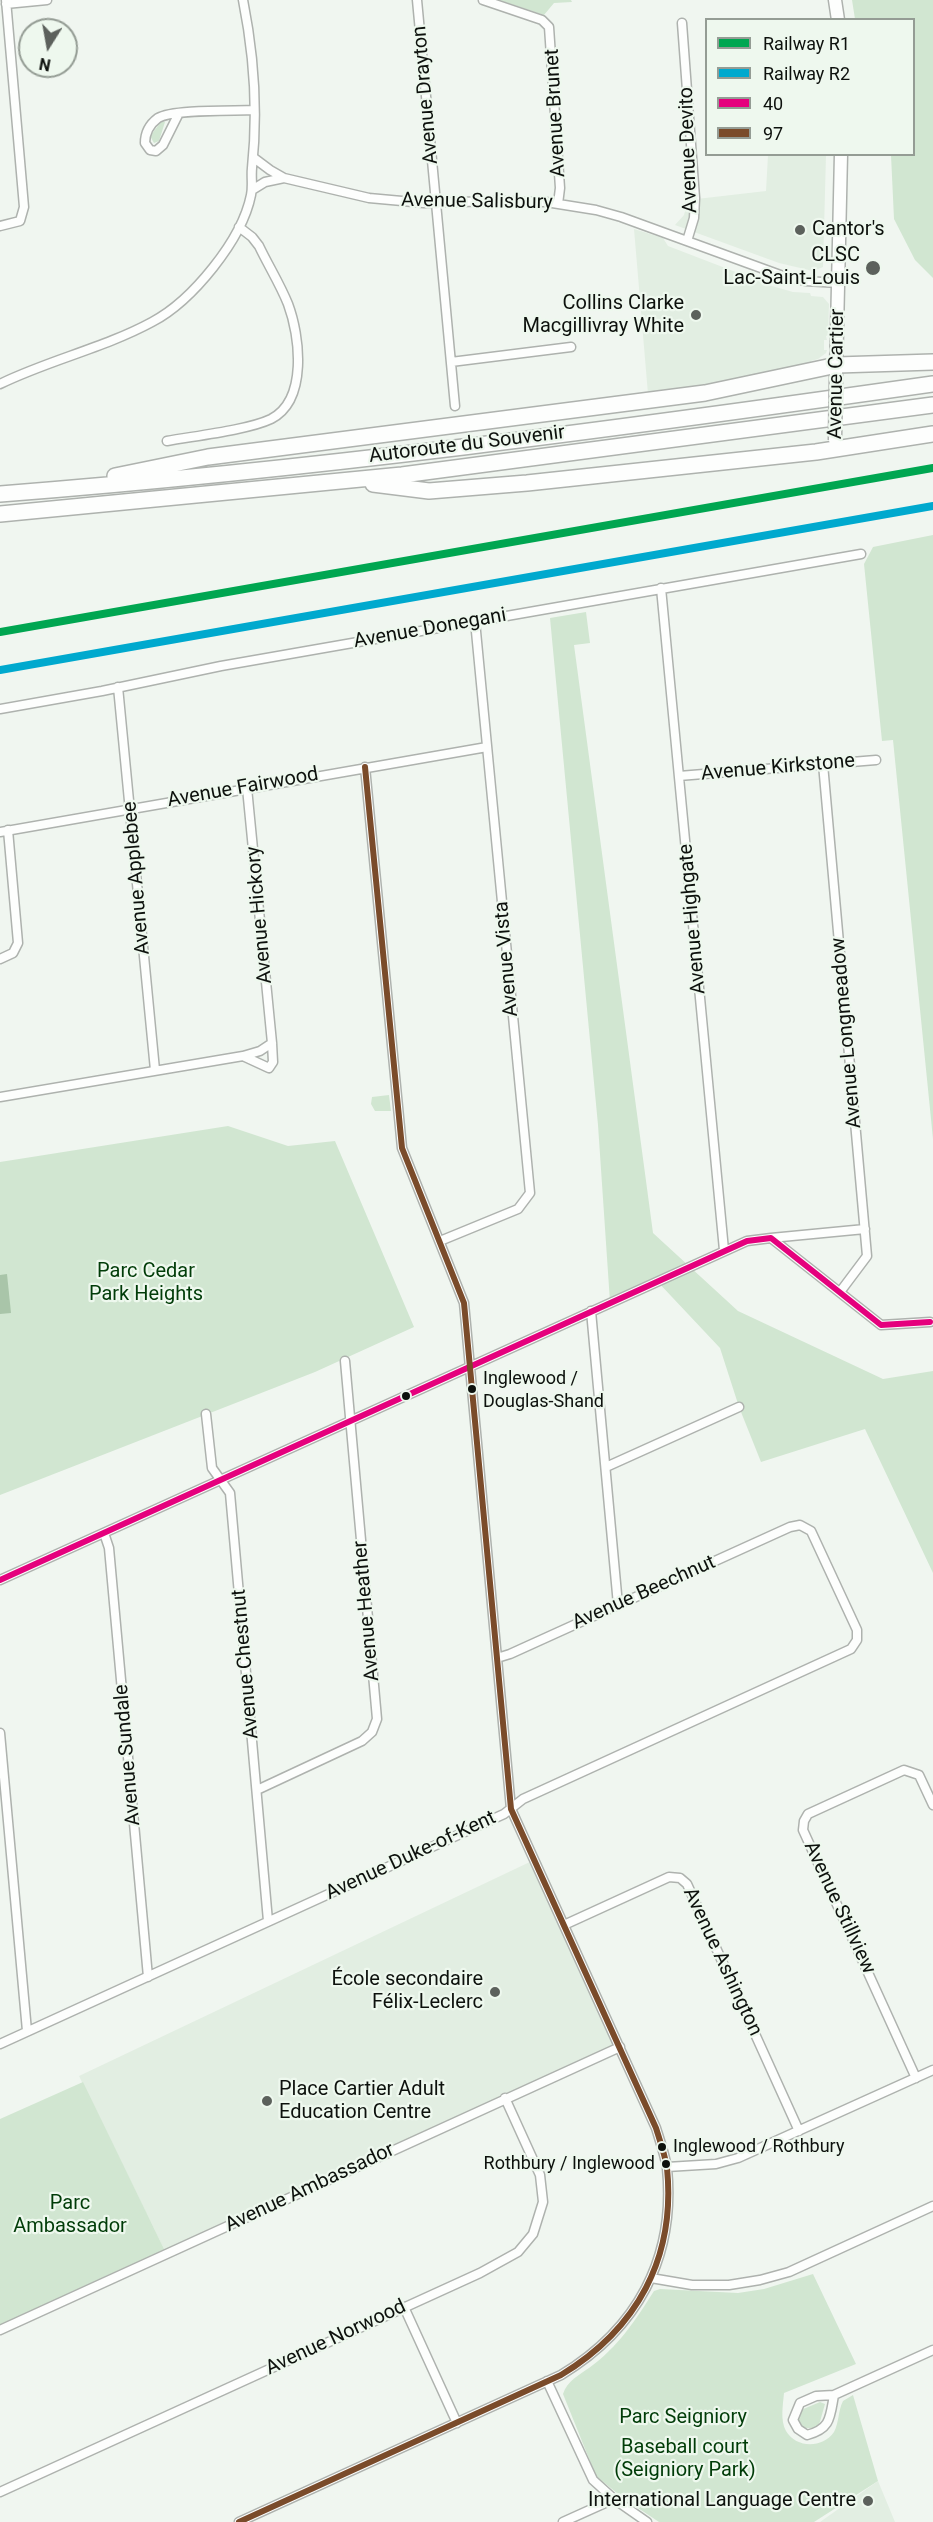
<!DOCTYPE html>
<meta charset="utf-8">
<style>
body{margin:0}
#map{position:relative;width:933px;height:2522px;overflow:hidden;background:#f0f6f0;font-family:Roboto,sans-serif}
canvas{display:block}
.legend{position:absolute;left:705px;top:18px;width:210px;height:138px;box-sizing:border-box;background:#eef8ee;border:2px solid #949c94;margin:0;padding:8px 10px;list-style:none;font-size:18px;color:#0d110d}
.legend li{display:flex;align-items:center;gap:12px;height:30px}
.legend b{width:30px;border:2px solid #949c94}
.north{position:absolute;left:18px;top:18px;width:60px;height:60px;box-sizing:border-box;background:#eef8ee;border:2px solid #949c94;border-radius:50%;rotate:191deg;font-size:16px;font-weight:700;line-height:24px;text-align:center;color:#0d110d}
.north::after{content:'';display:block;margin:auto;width:21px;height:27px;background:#5c615c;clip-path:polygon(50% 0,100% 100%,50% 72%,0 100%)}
</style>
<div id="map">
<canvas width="933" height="2522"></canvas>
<ul class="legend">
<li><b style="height:8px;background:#00a651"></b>Railway R1</li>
<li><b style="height:8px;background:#00a9ce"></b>Railway R2</li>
<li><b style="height:8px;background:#e5007d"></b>40</li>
<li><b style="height:8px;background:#7a4b2a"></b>97</li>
</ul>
<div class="north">N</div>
</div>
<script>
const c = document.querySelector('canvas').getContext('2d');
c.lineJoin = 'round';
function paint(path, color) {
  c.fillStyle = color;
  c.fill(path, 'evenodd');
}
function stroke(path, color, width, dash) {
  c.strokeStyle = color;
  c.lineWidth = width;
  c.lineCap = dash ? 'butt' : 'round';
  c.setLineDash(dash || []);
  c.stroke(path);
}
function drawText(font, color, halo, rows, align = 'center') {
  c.font = font + ' Roboto,sans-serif';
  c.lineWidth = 4.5;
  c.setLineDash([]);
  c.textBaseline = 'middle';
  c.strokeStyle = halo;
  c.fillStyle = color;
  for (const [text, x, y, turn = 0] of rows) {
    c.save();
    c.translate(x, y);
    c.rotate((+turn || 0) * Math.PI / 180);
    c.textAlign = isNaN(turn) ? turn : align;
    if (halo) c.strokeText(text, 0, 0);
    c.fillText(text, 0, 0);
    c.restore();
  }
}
paint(new Path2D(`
 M768,155h58l-3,112 -10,4 -34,-8 -104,-38 9,-10 4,-15 78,-9z
 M634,229l29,9 5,8 104,40 21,6 17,1 1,3 12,1 6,7 -1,31 -2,1 1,4h-3v10h3l-1,3 -8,6 -7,2v3l-52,14 -111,16z
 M534,1860l86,187 -170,73 -285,131 -86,-175z
 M878,2481l17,41h-75z`), '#e2eee2');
paint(new Path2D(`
 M499,0h72l1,2 -18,1 -10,12z
 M852,0h81v278l-18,-18 -21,-41 -3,-64 23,-1v-134l-59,-1z
 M161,122h4l-6,19 -5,2 -4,-7z
 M933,535v604l-40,-399 -11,1 -18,-177 9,-17z
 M586,612l4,31 -16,2 79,588 85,78 145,68 50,-8v202l-68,-144 -104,33 -22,-55 -19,-59 -64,-68 -46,22 -12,-177 -48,-507z
 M389,1095l2,16h-16l-4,-7 1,-7z
 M228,1126l60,20 47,-5 79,186 -99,45 -315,123v-333z
 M83,2082l82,169 -165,78v-210z
 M813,2274l43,90 -72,29c-1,12 -4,27 2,38 10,17 36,18 48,1 5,-9 4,-21 9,-31l10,-6 25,86 -64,41h-155l-36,-24 -27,-22 -33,-82c4,-13 16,-19 26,-26 29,-21 46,-47 65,-77l6,-2 78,4 26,-4z
 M820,2402l5,2 -6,21 -6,3h-9l-6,-8 3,-10z`), '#d1e6d1');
paint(new Path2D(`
 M7,1274l4,39 -11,1v-39z`), '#a9c5a9');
const street = new Path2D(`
 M417,0l38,406
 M483,0l59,20 7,7 11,161 -2,16
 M6,4l41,-4
 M682,23l13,175 -1,20 -7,23
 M179,113l-16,32 -7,6 -6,-1 -5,-7c0,-10 5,-19 13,-25 15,-9 75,-7 96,-8
 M254,158l16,12 14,8 85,20 55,5 72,-2 50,1 50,8 25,7 162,59 22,5 34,2
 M252,190l13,-8 19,-4
 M0,226l20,-5 4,-14 -18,-207
 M451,362l120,-15
 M0,384c49,-24 104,-36 152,-62 40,-21 90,-82 99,-127 2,-9 0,-18 1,-27 6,-56 2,-113 -9,-168
 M167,441c27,-5 81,-11 104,-22 37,-19 29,-83 17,-115 -8,-20 -20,-39 -29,-58l-7,-9 -13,-10
 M661,588l63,662
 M118,687l37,383
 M0,709l102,-18 119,-25 640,-112
 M823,764l44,492 -27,36
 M679,776l197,-16
 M0,832l487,-85
 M0,959l13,-6 5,-10 -10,-113
 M243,1056l17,-5 12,-8
 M0,1097l243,-41 26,12 4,-6 -1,-19 -25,-255
 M771,1238l94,-9
 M440,1241l78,-32 12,-16 -55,-572
 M591,1311l27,294
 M206,1414l6,54 18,25 38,428
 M606,1467l133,-60
 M104,1533l5,15 39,429
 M0,1580l747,-339 24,-3 110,87 49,-3
 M0,1733l27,298
 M257,1790l105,-49 10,-9 5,-13 -32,-358
 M564,1925l105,-48 11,1 7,6 112,247
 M0,2044l504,-230 19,-15 328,-150 6,-9v-10l-46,-99 -11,-6 -10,2 -280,127 -13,4
 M916,2078l-113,-248 1,-9 4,-7 96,-44 15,5 14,30
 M667,2167l49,-3 22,-6 195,-88
 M651,2278l41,7h37l31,-5 29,-8 144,-66
 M404,2307l53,116
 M0,2330l620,-283
 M547,2381l46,99 21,19 33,23
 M834,2395c-4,22 -3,34 -27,40l-9,-6 -5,-9 7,-17 16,-7 18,-1 99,-45
 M0,2492l480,-219 38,-21 15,-18 10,-32 -3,-27 -35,-77
 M239,2522l322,-147c76,-46 115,-117 106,-207 -2,-13 -7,-27 -11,-40l-145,-319 -47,-506 -62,-155 -37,-381
 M563,2522l51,-23`);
const secondary = new Path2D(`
 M835,0l3,20
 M836,374l5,-220`);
const highway = new Path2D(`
 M115,476l93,-19 497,-64 132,-28 96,-3
 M373,484l56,7 98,-8 289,-31 117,-18
 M0,494c312,-24 623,-66 933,-110
 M0,514l402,-39 531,-70`);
stroke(street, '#aeb2ae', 11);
stroke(secondary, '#aeb2ae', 15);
stroke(highway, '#aeb2ae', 18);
stroke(street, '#fdfefd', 8);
stroke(secondary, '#fdfefd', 12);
stroke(highway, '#fdfefd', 15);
const secondaryBridge = new Path2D(`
 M835,440l1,-65`);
stroke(secondaryBridge, '#aeb2ae', 15, []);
stroke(secondaryBridge, '#fdfefd', 12);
stroke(new Path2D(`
 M0,1580l747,-339 24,-3 110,87 49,-3`), '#e5007d', 6);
stroke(new Path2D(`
 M239,2522l322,-147c76,-46 115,-117 106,-207 -2,-13 -7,-27 -11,-40l-145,-319 -47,-506 -62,-155 -37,-381`), '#7a4b2a', 6);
stroke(new Path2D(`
 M0,632l933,-164`), '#00a651', 8);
stroke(new Path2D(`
 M0,670l933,-164`), '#00a9ce', 8);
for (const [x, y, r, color] of [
 [800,230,6,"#5c615c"],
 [873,268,8,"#5c615c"],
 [696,315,6,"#5c615c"],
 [472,1389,5,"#0d110d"],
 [406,1396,5,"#0d110d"],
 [495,1992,6,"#5c615c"],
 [267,2101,6,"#5c615c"],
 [662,2147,5,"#0d110d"],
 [666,2164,5,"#0d110d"],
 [868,2501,6,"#5c615c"]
]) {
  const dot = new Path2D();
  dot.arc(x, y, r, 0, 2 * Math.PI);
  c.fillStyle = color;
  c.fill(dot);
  stroke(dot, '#eef8ee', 2);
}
drawText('18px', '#0d110d', '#eef8ee', [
 ["Inglewood /",483,1379],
 ["Douglas-Shand",483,1402],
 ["Inglewood / Rothbury",673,2147],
 ["Rothbury / Inglewood",655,2164,"right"]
], 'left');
drawText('20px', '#0d110d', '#eef8ee', [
 ["Avenue Drayton",426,95,-95],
 ["Avenue Brunet",556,113,-93],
 ["Avenue Devito",689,150,-92],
 ["Avenue Salisbury",477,202,1],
 ["Avenue Cartier",837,374,-89],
 ["Autoroute du Souvenir",467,445,-7],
 ["Avenue Donegani",430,629,-10],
 ["Avenue Kirkstone",778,768,-5],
 ["Avenue Fairwood",243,788,-10],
 ["Avenue Applebee",137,878,-95],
 ["Avenue Hickory",260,915,-95],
 ["Avenue Highgate",693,919,-95],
 ["Avenue Vista",507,959,-95],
 ["Avenue Longmeadow",847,1033,-95],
 ["Avenue Beechnut",644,1593,-24],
 ["Avenue Heather",367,1611,-95],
 ["Avenue Chestnut",246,1664,-95],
 ["Avenue Sundale",128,1755,-95],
 ["Avenue Duke-of-Kent",411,1856,-25],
 ["Avenue Stillview",839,1908,65],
 ["Avenue Ashington",722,1962,65],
 ["Avenue Ambassador",310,2188,-25],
 ["Avenue Norwood",336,2338,-25]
]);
drawText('20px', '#0d110d', '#eef8ee', [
 ["Cantor's",812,230,"left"],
 ["CLSC",860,256],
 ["Lac-Saint-Louis",860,279],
 ["Collins Clarke",684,304],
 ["Macgillivray White",684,327],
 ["École secondaire",483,1980],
 ["Félix-Leclerc",483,2003],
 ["Place Cartier Adult",279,2090,"left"],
 ["Education Centre",279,2113,"left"],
 ["International Language Centre",856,2501]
], 'right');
drawText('20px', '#003c08', '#eef8ee', [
 ["Parc Cedar",146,1272],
 ["Park Heights",146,1295],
 ["Parc",70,2204],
 ["Ambassador",70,2227],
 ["Parc Seigniory",683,2418],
 ["Baseball court",685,2448],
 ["(Seigniory Park)",685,2471]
]);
</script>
